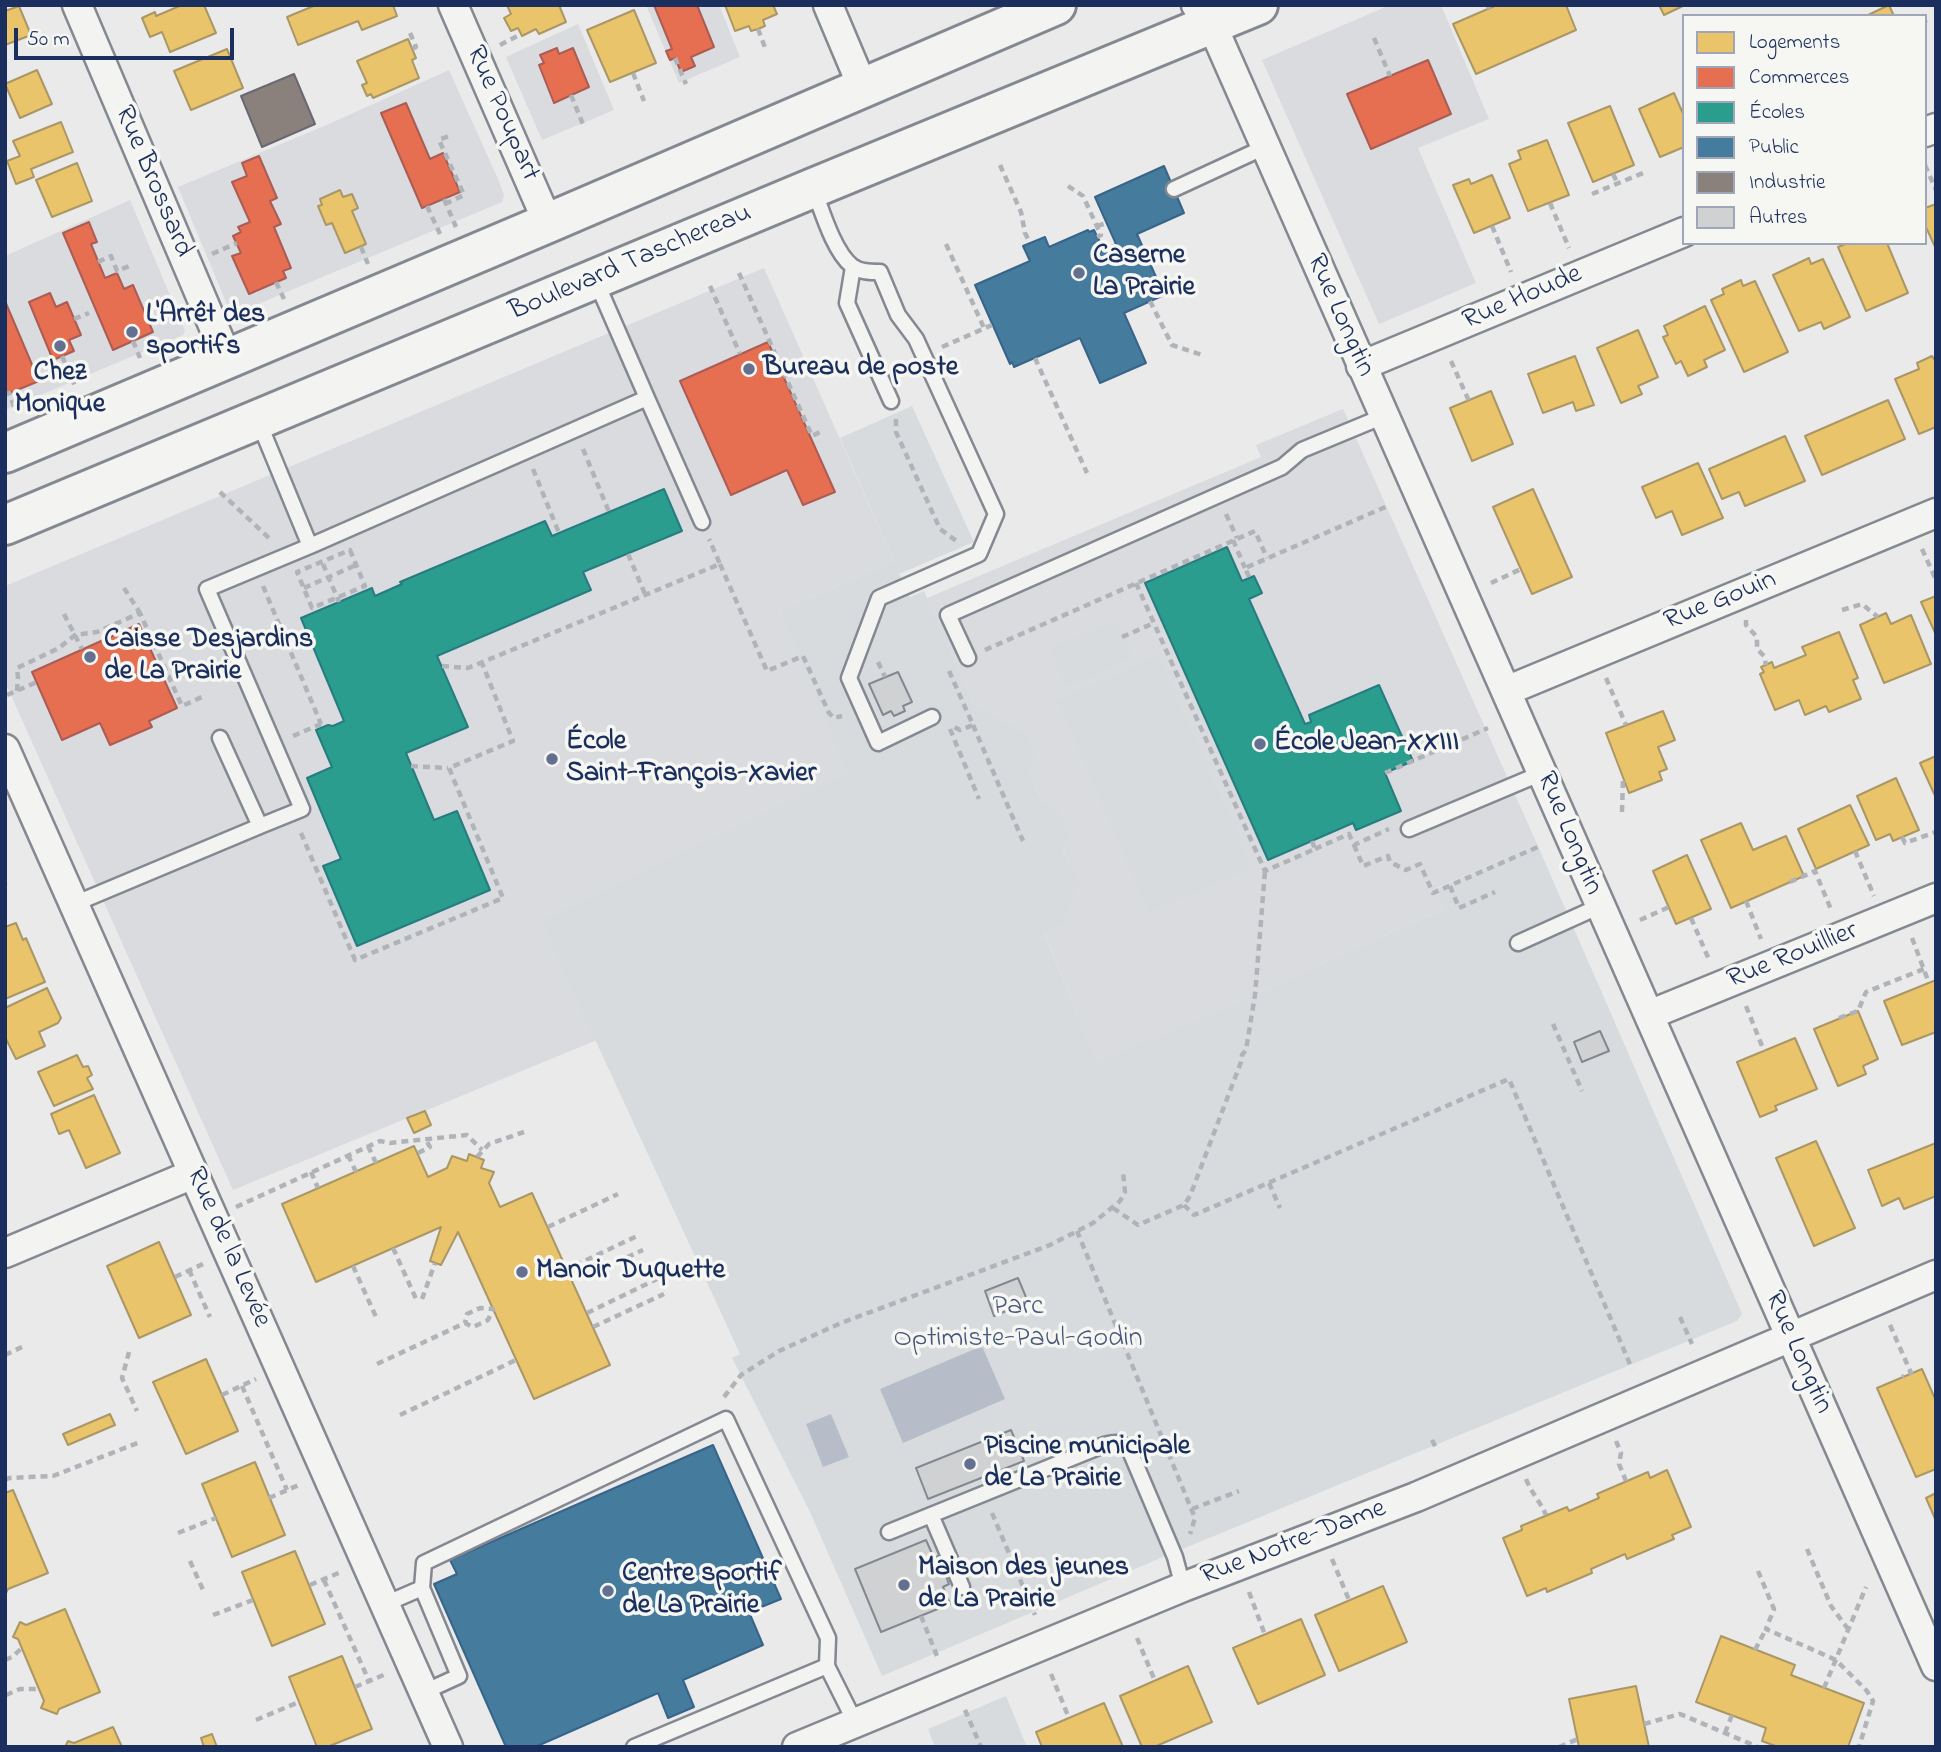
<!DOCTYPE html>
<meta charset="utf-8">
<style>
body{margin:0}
#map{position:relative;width:1941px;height:1752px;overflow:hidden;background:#e9eae9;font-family:"Indie Flower",sans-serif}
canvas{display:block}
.frame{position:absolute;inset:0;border:7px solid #1b2f5e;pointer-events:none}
.legend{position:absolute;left:1682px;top:14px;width:245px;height:231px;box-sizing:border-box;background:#f6f6f2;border:2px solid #9ea6b7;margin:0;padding:9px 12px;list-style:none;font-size:21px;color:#1b2f5e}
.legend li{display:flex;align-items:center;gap:14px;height:35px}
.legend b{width:35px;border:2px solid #9ea6b7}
.scale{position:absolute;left:14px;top:28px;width:220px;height:32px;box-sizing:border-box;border:4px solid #1b2f5e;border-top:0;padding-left:9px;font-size:21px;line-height:24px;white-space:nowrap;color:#1b2f5e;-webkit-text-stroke:5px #f6f6f2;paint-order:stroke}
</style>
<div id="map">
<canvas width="1941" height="1752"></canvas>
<div class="frame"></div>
<ul class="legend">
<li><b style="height:19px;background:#e9c46a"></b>Logements</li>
<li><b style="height:19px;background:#e76f51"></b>Commerces</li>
<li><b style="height:19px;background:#2a9d8f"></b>Écoles</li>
<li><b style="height:19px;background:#457b9d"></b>Public</li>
<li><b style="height:19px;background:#8a817c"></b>Industrie</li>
<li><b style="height:19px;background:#d0d1d3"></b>Autres</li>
</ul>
<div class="scale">50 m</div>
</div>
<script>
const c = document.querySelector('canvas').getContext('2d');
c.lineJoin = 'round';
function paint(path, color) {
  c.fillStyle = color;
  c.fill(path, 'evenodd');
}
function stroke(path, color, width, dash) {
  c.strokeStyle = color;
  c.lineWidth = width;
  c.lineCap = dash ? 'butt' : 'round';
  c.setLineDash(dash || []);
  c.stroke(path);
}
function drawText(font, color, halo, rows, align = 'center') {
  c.font = font + ' "Indie Flower",sans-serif';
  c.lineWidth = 7;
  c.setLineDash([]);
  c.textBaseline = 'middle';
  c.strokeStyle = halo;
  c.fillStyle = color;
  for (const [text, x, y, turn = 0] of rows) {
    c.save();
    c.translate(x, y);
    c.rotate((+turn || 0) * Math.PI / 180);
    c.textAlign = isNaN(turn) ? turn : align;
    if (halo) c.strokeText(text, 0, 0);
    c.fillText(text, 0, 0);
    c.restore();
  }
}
paint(new Path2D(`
 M646,5h73l21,52 -61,26z
 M1390,5h51l48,114 -71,29 58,135 -97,41 -117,-264z
 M578,24l36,86 -72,30 -36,-83z
 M449,70l49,109 6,16 -2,7 -256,107h-9l-4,-4 -5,2 -50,-120 153,-64z
 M130,200l55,131 -2,4 -178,75v-154z
 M764,268l130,293 -115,50 70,161 -309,148 57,120 -364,150 -228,-508v-96z
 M1343,409l194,435 -100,44 8,21 -121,53 -69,33 -158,69 -53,-132 34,-49 -15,-34 -7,-42 -14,-6 -13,-28 -6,-43 -49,-26 -47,-106 334,-141 -5,-12z`), '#d9dbde');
paint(new Path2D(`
 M912,406l62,136 -75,32 11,23 14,-6 50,113 49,26 12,28 -6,15 13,28 14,6 13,28 -6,15 16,33 -18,41 -17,9 53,130 158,-68 69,-33 121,-53 -9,-20 101,-45 205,470 -5,7 -574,236 -281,119 -72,-164 -78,-154 8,-4 -200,-434 308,-148 -69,-161 115,-50 -54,-123z
 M1115,620l17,37 -65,30 -17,-38z
 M1158,656l94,212 -103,44 -91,-211z
 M1006,1696l21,51h-92l-7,-18z`), '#d8dbde');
paint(new Path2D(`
 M982,1346l23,53 -102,44 -23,-54z
 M831,1414l18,43 -26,10 -17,-43z`), '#b7bdc8');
const homes = new Path2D(`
 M182,5h22l12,28 -46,19 -8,-20 -12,5 -8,-19 13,-6 1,4z
 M316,5h77l4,11 -35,14 -4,-9 -60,24 -11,-28z
 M507,5h52l7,17 -27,12 -3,-5 -14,7 -4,-8 -7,3 -7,-13 7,-4z
 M725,5h48l4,9 -14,6 2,6 -7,3 -7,2 -2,-5 -14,5z
 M1497,5h69l10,25 -100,44 -23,-50z
 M1659,5h26l-21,10z
 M1889,5l5,11h-28z
 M19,6l12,29 -26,10v-34z
 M634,10l22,53 -46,19 -23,-52z
 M408,39l8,19 -4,2 7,18 -46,20 -2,-4 -4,2 -5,-11 5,-2 -10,-22z
 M227,49l16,39 -52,22 -17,-39z
 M37,70l15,34 -32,14 -15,-34z
 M1674,93l10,23v31l-24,10 -21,-48z
 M1610,106l24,59 -41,17 -25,-59z
 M61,122l12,30 -42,17 3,8 -18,7 -9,-23 13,-5 -7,-15z
 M1547,140l22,55 -41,16 -19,-47 12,-5 -3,-8z
 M77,163l15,38 -40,16 -16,-37z
 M1492,175l18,43 -36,15 -21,-48 16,-6 2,5z
 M340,190l3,7 9,-3 6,14 -6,3 14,33 -21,9 -13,-30 -6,2 -8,-19 4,-1 -2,-6z
 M1936,204v45l-11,-24v-17z
 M1848,243h39l21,50 -42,18 -28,-64z
 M1809,258l2,6 12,-5 27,58 -26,12 -3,-7 -22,9 -26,-56z
 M1741,280l2,6 12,-5 33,71 -44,20 -33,-72 13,-6 -2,-5z
 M1705,306l20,44 -21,10 3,7 -19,9 -7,-15 -5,3 -13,-27 5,-2 -4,-9z
 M1638,330l20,47 -20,9 4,8 -21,9 -24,-55z
 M1575,356l19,49 -18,6 -3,-9 -30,11 -15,-39z
 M1932,356l4,6v65l-17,7 -24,-55 24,-10 -2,-6z
 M1491,391l22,53 -41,17 -22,-53z
 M1888,400l17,39 -83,36 -17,-39z
 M1785,436l20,45 -60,25 -6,-14 -17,7 -13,-30z
 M1698,463l25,55 -41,17 -10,-24 -16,7 -14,-31z
 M1533,489l39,88 -40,17 -39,-87z
 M1936,596v39l-15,-33z
 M1886,613l5,11 20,-9 20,49 -47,19 -24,-58z
 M1839,632l19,46 -5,2 8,19 -32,13 -3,-6 -21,9 -6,-15 -24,10 -15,-36 4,-2 -3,-5 11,-5 2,6 32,-13 -4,-8z
 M1663,711l12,29 -17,7 9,22 -8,3 3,8 -33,13 -23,-60z
 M1936,756v42l-16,-35z
 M1896,778l23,52 -26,11 -3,-7 -14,6 -19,-44z
 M1850,805l19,40 -53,24 -18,-40z
 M1741,823l12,27 33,-14 18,40 -73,32 -30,-68z
 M1687,855l24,54 -35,15 -23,-53z
 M16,923l7,17 3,-2 19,44 -40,17v-72z
 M1936,980v52l-34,13 -18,-44z
 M47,988l14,30 -3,5 -19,9 6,14 -29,13 -11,-22v-29z
 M1858,1011l20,48 -15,7 3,8 -28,12 -24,-57z
 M1795,1038l22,51 -42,17 2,4 -17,7 -23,-55z
 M77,1055l6,12 5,-1 4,9 -5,3 6,11 -39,17 -16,-34z
 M94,1095l26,58 -34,15 -17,-38 -10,4 -8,-20z
 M425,1111l6,14 -17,8 -7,-15z
 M1816,1141l39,87 -41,18 -38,-88z
 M1936,1143v53l-32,13 -5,-11 -17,8 -14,-36z
 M414,1146l14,31 19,-9 5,-12 15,5 2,-7 15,6 -3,8 13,4 -5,11 11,24 32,-14 78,172 -76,34 -76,-167 -17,33 -11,-4 11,-34 -125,55 -34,-78z
 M159,1242l32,73 -52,23 -32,-72z
 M206,1359l32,72 -52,23 -33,-72z
 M1922,1369l14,32v68l-20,8 -39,-89z
 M110,1414l5,11 -47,20 -5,-11z
 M255,1462l30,73 -53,22 -30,-73z
 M1667,1470l24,57 -19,8 2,4 -47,20 -2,-5 -34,15 1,4 -45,19 -1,-4 -19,8 -24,-58 19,-8 -1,-4 46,-19 2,4 30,-13 -2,-4 51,-22 2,6z
 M13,1490l35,83 -40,16 -3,6v-102z
 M1936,1493v28l-10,-23z
 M295,1551l30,73 -53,22 -30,-74z
 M1383,1586l24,56 -68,29 -24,-56z
 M65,1609l35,83 -41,17 -2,5 -16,-6 3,-7 -26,-62 -5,-2 7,-15 6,3z
 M1301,1619l24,56 -67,29 -25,-56z
 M1721,1636l74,29 -4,10 73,28 -16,44h-70l-16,-6 4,-13 -70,-26z
 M342,1656l30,73 -45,18h-10l-28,-70z
 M1188,1666l24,56 -58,25h-12l-22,-51z
 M1636,1686l13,61h-70l-10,-48z
 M1104,1703l19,44h-81l-6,-15z
 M113,1727l9,20h-57l3,-6 6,2z
 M212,1734l5,13h-13l-3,-9z`);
paint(homes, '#e9c46a');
stroke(homes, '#ab9766', 2);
const shops = new Path2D(`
 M654,5h43l17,42 -23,10 4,9 -14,6 -6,-14 -5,2 -4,-9 6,-2z
 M557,48l2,6 14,-6 16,39 -35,16 -15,-38 5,-2 -4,-8z
 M1428,60l23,54 -80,35 -24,-55z
 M406,103l24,56 13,-6 17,39 -38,16 -41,-95z
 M259,156l18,42 -7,3 11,23 -7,3 17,41 -8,3 3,7 -37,16 -17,-38 9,-3 -8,-17 8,-4 -3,-5 12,-5 -18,-40 15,-6 -5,-13z
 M89,222l8,20 -6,2 14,34 12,-5 7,16 9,-4 20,47 -40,18 -50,-117z
 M50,293l6,14 11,-5 14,33 -12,5 5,11 -21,9 -24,-58z
 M5,301l34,80 -34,14z
 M768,342l67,150 -32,13 -16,-35 -56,25 -51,-114z
 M139,624l38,84 -28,13 3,6 -42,18 -10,-22 -38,17 -30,-68z`);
paint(shops, '#e76f51');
stroke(shops, '#aa5c55', 2);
const schools = new Path2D(`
 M664,489l18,42 -99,41 8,18 -154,66 31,71 -62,26 28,67 23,-9 33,79 -133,56 -34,-80 18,-7 -34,-81 25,-11 -16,-37 12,-5 5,1 11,-5 -43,-103 71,-30 3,8 27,-12 -2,-2 145,-61 7,15z
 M1227,547l15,34 12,-5 8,17 -13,6 56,125 6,-2 -2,-7 70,-30 34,76 -28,12 16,38 -45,19 -3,-7 -85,37 -123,-277z`);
paint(schools, '#2a9d8f');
stroke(schools, '#267c80', 2);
const public = new Path2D(`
 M1164,166l20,47 -47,21 27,61 -40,18 22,50 -46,20 -20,-45 -66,29 -2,-5 -2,2 -35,-79 55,-24 -7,-15 22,-9 4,10 39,-17 1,2 5,-2 6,12 -6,2 4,8 18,-8 -21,-47z
 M713,1445l68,154 -32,13 14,33 -80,35 11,27 -26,11 -10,-25 -123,54h-29l-72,-163 23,-10 -7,-14z`);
paint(public, '#457b9d');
stroke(public, '#38648a', 2);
const industry = new Path2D(`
 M294,74l21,50 -53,23 -21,-51z`);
paint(industry, '#8a817c');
stroke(industry, '#696873', 2);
const building = new Path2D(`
 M898,672l14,30 -9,4 2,5 -11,5 -3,-5 -8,4 -14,-31z
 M1600,1031l9,20 -27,11 -8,-20z
 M1018,1278l10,24 -34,14 -9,-25z
 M1011,1430l13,31 -96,38 -12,-31z
 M926,1540l8,18 4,-2 11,28 -6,3 7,17 -69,28 -26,-63z`);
paint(building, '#d0d1d3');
stroke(building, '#848890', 2);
const lane = new Path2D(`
 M1174,189l91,-42
 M814,190c8,21 20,62 38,76 8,6 18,6 28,6l18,43 18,24 80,175 -17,40 -100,44 -30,80 29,65 54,-26
 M853,267l-6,36 44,98
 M647,398l55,124
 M258,420l52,126 337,-148 -51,-117
 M968,658l-20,-43 334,-148 20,-17 82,-34
 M260,826l42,-17 -95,-220 103,-43
 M1409,829l133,-56
 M74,904l186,-78 -40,-88
 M1518,943l82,-37
 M931,1515l31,72
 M889,1532l215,-87c12,-3 18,-4 26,6l45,106 8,30
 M422,1588l37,88 -35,16
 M385,1604l37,-16 2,-25 302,-144 102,219 -1,28
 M634,1747l193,-81 28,56`);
const street = new Path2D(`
 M77,5l150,353
 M453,5l95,218
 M828,5l35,83
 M1196,5l16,20 724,1641
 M1925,132l11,-4
 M1361,366l323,-134
 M1506,691l430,-178
 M5,749l443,998
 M1649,1015l287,-117
 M5,1253l188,-79
 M797,1747l386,-160 233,-90 520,-222`);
const primary = new Path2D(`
 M5,453l543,-230 508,-218
 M5,525l808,-337 445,-183`);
stroke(lane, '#848890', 19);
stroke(street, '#848890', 33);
stroke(primary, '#848890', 44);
stroke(new Path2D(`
 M1488,5l1,4
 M1925,21l2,-1
 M758,29l8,21
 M410,33l6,14 -4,2
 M1374,38l16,38
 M500,45l21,-11
 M675,58l11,26
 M633,73l11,28
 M571,95l13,32
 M1000,165l21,47 4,21 5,10
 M1925,165l11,25
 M1613,174l5,10
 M1068,186l15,10 18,39 -4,2
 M1592,194l51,-21
 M444,199l12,28
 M1550,203l19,45
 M445,204l19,-9 -25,-55 12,-5
 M427,206l13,28
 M1097,226l10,-3
 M1492,226l19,46
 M946,244l38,84
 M361,247l7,17
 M212,254l25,-11
 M98,262l13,-6 6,15 15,-6
 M739,273l73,163 10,-5
 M276,282l8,17
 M710,286l30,68
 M1150,301l22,44 30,10
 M74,319l15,-6
 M133,341l7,17
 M942,347l50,-22
 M62,356l13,30
 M1035,358l52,115
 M1451,361l18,40
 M5,395l4,-2 7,19
 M896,419v13l44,97 18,13
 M583,449l26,63
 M533,469l26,64
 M220,492l50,47
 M1226,514l11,24
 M1233,540l12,28
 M1922,549l14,31
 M350,550l15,36 -53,22 -15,-36z
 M628,554l17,40
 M323,564l16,38
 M720,564l47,107 36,-15 26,57 5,5 8,-2
 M1249,577l-4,-9 145,-63
 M1136,583l129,288 50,-22 -3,-8
 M1491,583l30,-14
 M263,586l58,138
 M124,588l16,25
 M304,588l52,-23
 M1842,610l20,-6 16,13
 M64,614l18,35
 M1746,620v5l11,12v12l7,7 2,9
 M109,627l5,8
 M1122,637l32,-14
 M985,650l270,-119 12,27
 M878,662l7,15
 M442,666l26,2 252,-104 -11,-25
 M949,671l24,54 -13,5 -8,-4
 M1606,678l20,47
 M17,691l1,-13 -1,-10 42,-20 16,-13 22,-3 43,-19 42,93 20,-9
 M7,695l30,-13
 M973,725l50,116
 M950,729l29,70
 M293,736l28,-12 2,2
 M411,766l37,2
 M1385,773l103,-45
 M1622,812l1,-34
 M301,833l54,127 148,-62 -54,-130 64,-27 -31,-78
 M1902,837l3,6 31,-11
 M1354,845l9,21 25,-10 2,6 16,8 14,-6 13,29 107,-47
 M1315,849l34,-15 5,11 35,-16
 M1855,851l19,45
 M1790,882l25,-11 17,41
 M5,884l1,1
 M1450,886l9,22 36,-16
 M1746,901l15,38
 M1691,918l19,44
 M1640,920l29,-13
 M1912,938l17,45
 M1746,1006l18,45
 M1839,1018l19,-7 8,-19 58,-23
 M1553,1024l29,67
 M368,1146l8,17
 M418,1153l12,-6 -4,-7
 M348,1155l8,17
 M477,1157l12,-13 35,-12
 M311,1172l7,16
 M1269,1183l11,25
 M1184,1205l10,10 315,-136 123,290
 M236,1207l144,-66 10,2 77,-8 15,15
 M1113,1208l25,17 46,-20 6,-9 51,-134 1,-7 4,-5 9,-55 10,-124
 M548,1227l70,-33
 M1077,1231l118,287 -5,16
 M393,1248l24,53
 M353,1266l23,51
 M189,1270l21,47
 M175,1277l28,-13
 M570,1277l8,-13 59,-28
 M571,1277l17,-2 55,-25
 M422,1299l13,-36
 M587,1313l70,-34
 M1680,1317l12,27
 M1890,1325l21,48 -9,4
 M593,1327l71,-33
 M129,1352l-7,26 15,33
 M5,1355l17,-8
 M377,1364l88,-41 8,4 15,-7 5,-11 -13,-1 -13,6 -2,9
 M242,1386l45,104
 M222,1395l34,-16
 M724,1397l17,-22 38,-24 62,-28 209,-78 43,-22 27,-22 5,-9 -2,-21
 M400,1415l116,-55
 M1432,1440l5,10
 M1616,1441l5,12 -2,11 7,17
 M1526,1479c6,15 14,22 20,36
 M5,1480l4,-2 44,-2 87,-34
 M269,1498l32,-14
 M1192,1509l47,-18
 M992,1513l43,102
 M178,1533l38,-15
 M1807,1549l24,57 17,23
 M1332,1559l17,41
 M190,1561l14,31
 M1758,1571l16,38 -8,20 70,31 31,31 6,10 -14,46
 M324,1580l45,101
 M310,1585l31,-13
 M1249,1592l16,43
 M213,1615l40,-15
 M921,1616l16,40
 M1137,1638l18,43
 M1755,1650l11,-21
 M5,1660l7,-3 10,-9
 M1051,1674l18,44
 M355,1687l31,-13
 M1824,1688l42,-101
 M6,1695l14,-6h19
 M965,1710l16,37
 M256,1720l43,-18
 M1644,1724l36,-10 78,33
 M1725,1733l7,-18
 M1559,1747l19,-8`), '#b0b3b8', 4.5, [7, 5]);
stroke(lane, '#f3f3f2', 14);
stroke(street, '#f3f3f2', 28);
stroke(primary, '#f3f3f2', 38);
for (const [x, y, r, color] of [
 [1079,273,7,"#63708f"],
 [132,332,7,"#63708f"],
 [60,346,7,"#63708f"],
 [749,369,7,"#63708f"],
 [90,657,7,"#63708f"],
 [1260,744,7,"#63708f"],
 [552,759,7,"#63708f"],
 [522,1272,7,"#63708f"],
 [970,1464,7,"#63708f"],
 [904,1585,7,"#63708f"],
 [608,1591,7,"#63708f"]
]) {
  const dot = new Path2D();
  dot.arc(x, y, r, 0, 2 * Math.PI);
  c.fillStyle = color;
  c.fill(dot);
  stroke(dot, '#f6f6f2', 2.5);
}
drawText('28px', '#1b2f5e', '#f6f6f2', [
 ["Rue Poupart",501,114,66],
 ["Rue Brossard",152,182,67],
 ["Boulevard Taschereau",631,264,-23],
 ["Rue Houde",1523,299,-23],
 ["Rue Longtin",1339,316,66],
 ["Rue Gouin",1721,602,-22],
 ["Rue Longtin",1568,834,67],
 ["Rue Rouillier",1793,957,-22],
 ["Rue de la Levée",227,1248,66],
 ["Rue Longtin",1797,1353,66],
 ["Rue Notre-Dame",1294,1544,-21]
]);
drawText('bold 28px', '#1b2f5e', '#f6f6f2', [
 ["Caserne",1093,257],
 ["La Prairie",1093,289],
 ["L'Arrêt des",146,316],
 ["sportifs",146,348],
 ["Bureau de poste",763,369],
 ["Chez",60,374,"center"],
 ["Monique",60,406,"center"],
 ["Caisse Desjardins",104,641],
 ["de La Prairie",104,673],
 ["École",566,743],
 ["Saint-François-Xavier",566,775],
 ["École Jean-XXIII",1274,744],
 ["Manoir Duquette",536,1272],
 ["Piscine municipale",984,1448],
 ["de La Prairie",984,1480],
 ["Maison des jeunes",918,1569],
 ["de La Prairie",918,1601],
 ["Centre sportif",622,1575],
 ["de La Prairie",622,1607]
], 'left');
drawText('28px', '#47577c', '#f6f6f2', [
 ["Parc",1018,1308],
 ["Optimiste-Paul-Godin",1018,1340]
]);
</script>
